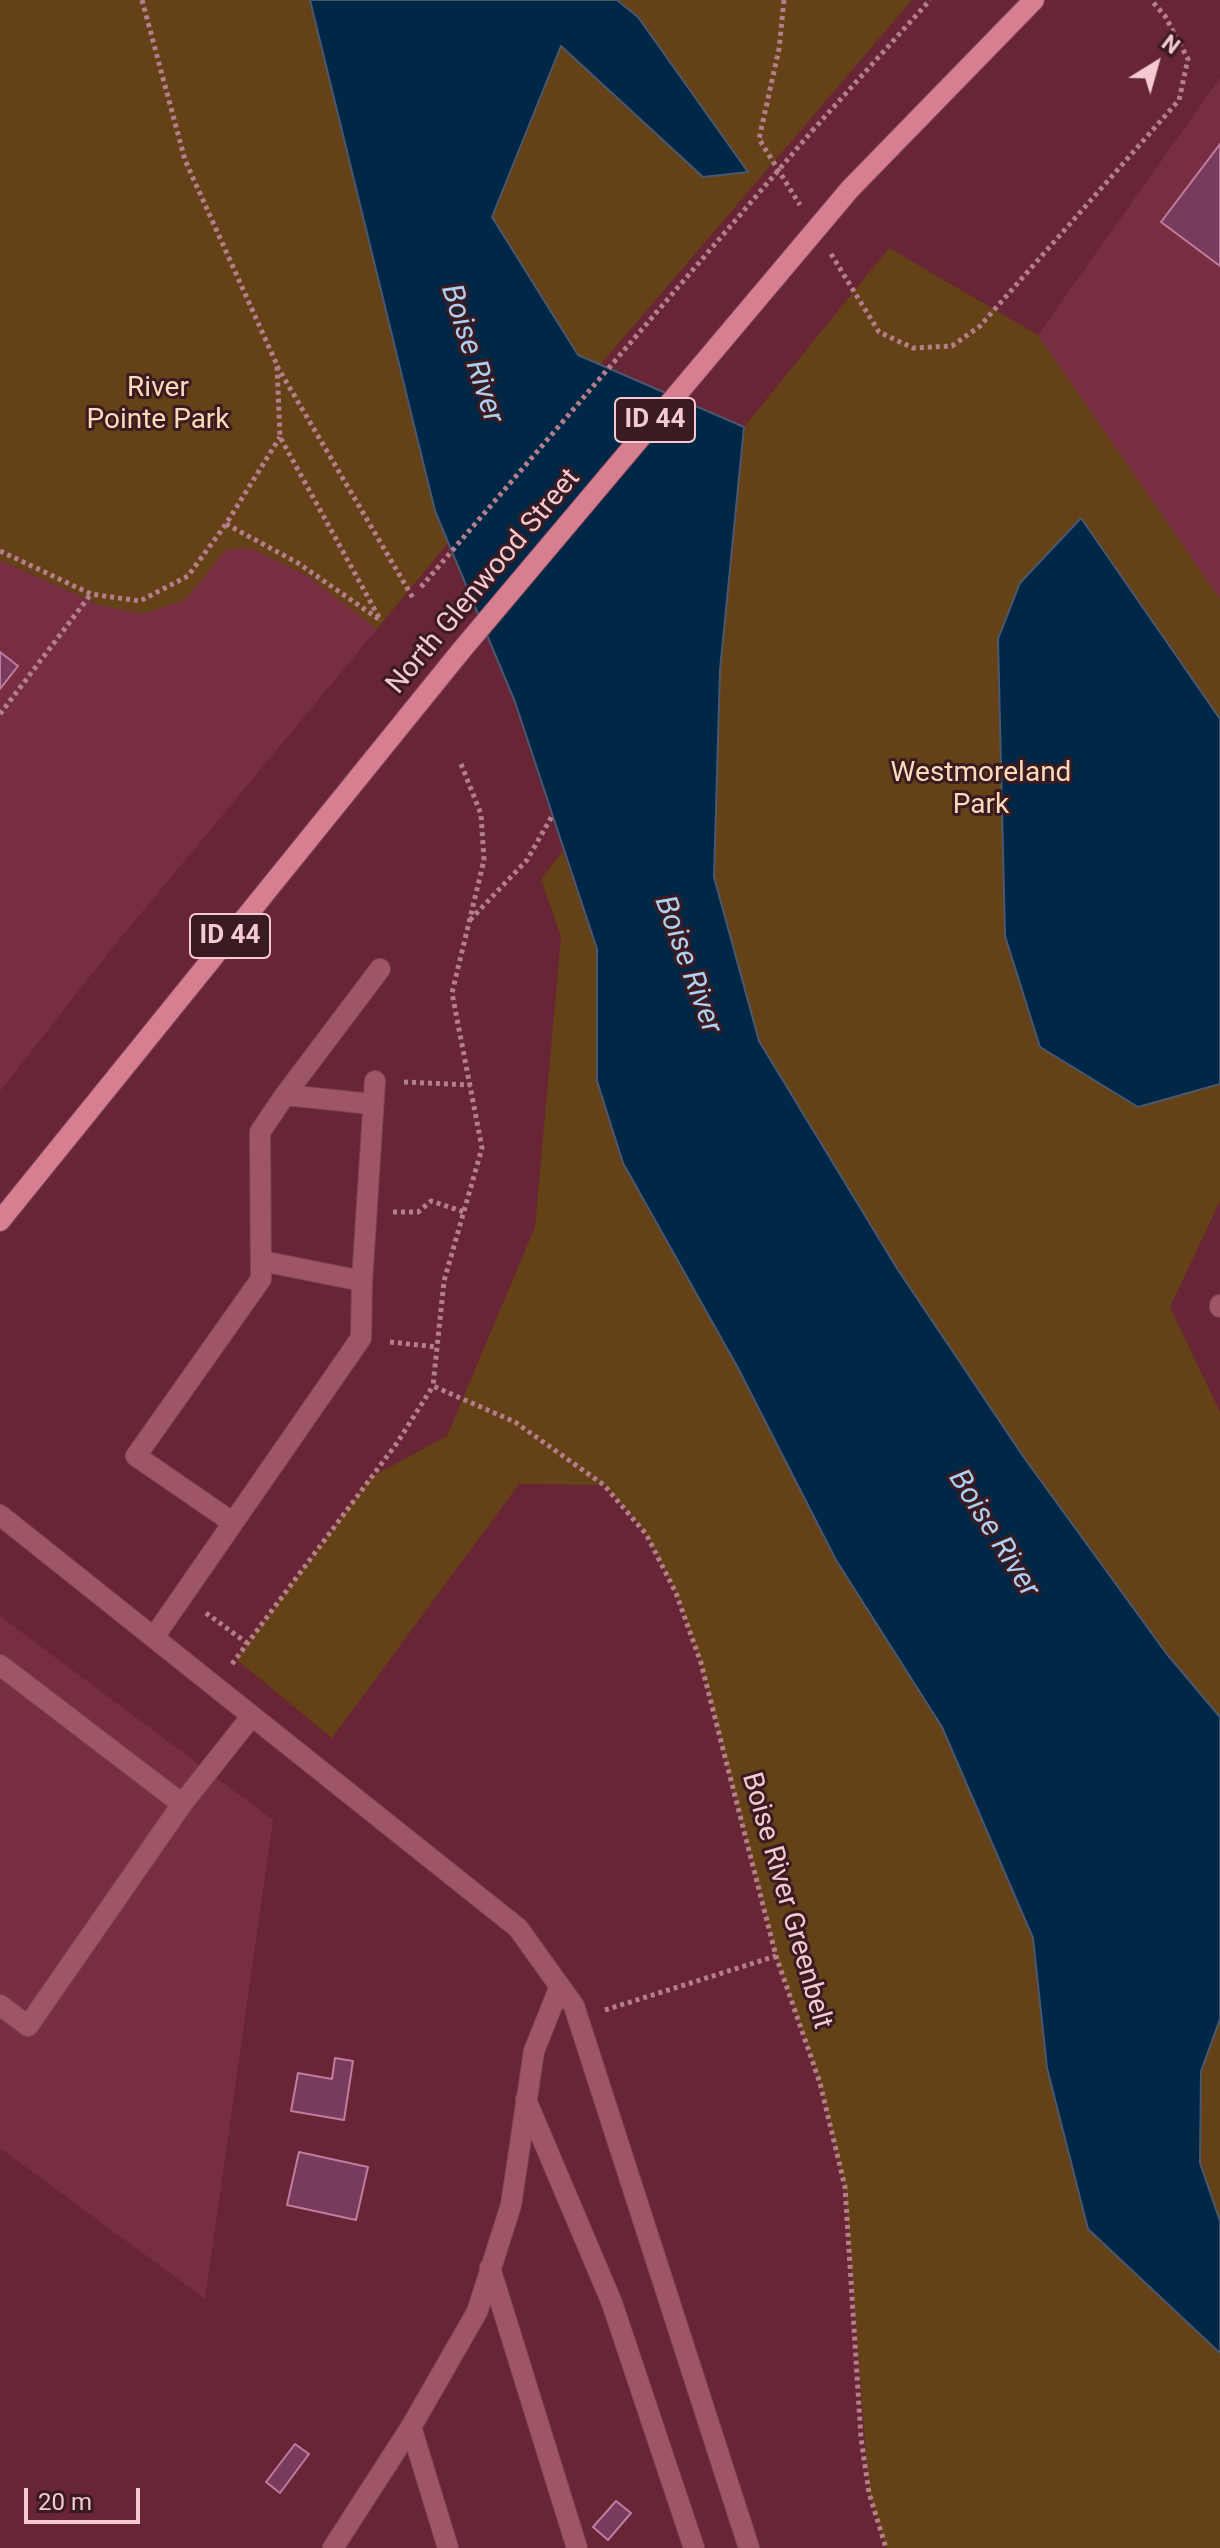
<!DOCTYPE html>
<style>
body{margin:0}
#map{position:relative;width:1220px;height:2548px;overflow:hidden;background:#672536;font-family:Roboto,sans-serif}
canvas{display:block}
.north{position:absolute;left:1116px;top:24px;width:80px;height:80px;-webkit-text-stroke:6px #391b21;paint-order:stroke;rotate:37deg;font-size:22px;font-weight:700;line-height:32px;text-align:center;color:#f4cad0}
.north::after{content:'';display:block;margin:auto;width:28px;height:36px;background:#f4cad0;clip-path:polygon(50% 0,100% 100%,50% 72%,0 100%)}
.scale{position:absolute;left:24px;top:2488px;width:116px;height:36px;box-sizing:border-box;border:4px solid #f4cad0;border-top:0;padding-left:10px;font-size:24px;line-height:28px;white-space:nowrap;color:#f4cad0;-webkit-text-stroke:6px #391b21;paint-order:stroke}
</style>
<div id="map">
<canvas width="1220" height="2548"></canvas>
<div class="north">N</div>
<div class="scale">20 m</div>
</div>
<script>
const c = document.querySelector('canvas').getContext('2d');
c.lineJoin = 'round';
function paint(path, color) {
  c.fillStyle = color;
  c.fill(path, 'evenodd');
}
function stroke(path, color, width, dash) {
  c.strokeStyle = color;
  c.lineWidth = width;
  c.lineCap = dash ? 'butt' : 'round';
  c.setLineDash(dash || []);
  c.stroke(path);
}
function drawText(font, color, halo, rows, align = 'center') {
  c.font = font + ' Roboto,sans-serif';
  c.lineWidth = 6;
  c.setLineDash([]);
  c.textBaseline = 'middle';
  c.strokeStyle = halo;
  c.fillStyle = color;
  for (const [text, x, y, turn = 0] of rows) {
    c.save();
    c.translate(x, y);
    c.rotate((+turn || 0) * Math.PI / 180);
    c.textAlign = isNaN(turn) ? turn : align;
    if (halo) c.strokeText(text, 0, 0);
    c.fillText(text, 0, 0);
    c.restore();
  }
}
paint(new Path2D(`
 M1220,78v521l-182,-264z
 M251,548l57,28 69,53 -264,318 -113,144v-531l100,45 85,-5 41,-50z
 M0,1616l273,204 -68,479 -205,-151z`), '#782e41');
paint(new Path2D(`
 M0,0h310l125,511 13,32 -71,86 -69,-53 -57,-28 -25,2 -41,50 -42,14 -43,-9 -100,-45z
 M617,0h295l-312,365 -22,-10 -86,-138 69,-172 142,132 -64,-160z
 M889,248l149,87 182,264v602l-50,106 50,105v305l-54,-64 -141,-194 -127,-189 -139,-229 -45,-164 6,-207 24,-243z
 M563,851l34,98v132l141,287 98,192 106,167 91,211 14,130 41,161 132,124v195h-334l-17,-55 -24,-306 -25,-104 -44,-127 -75,-293 -25,-70 -30,-59 -41,-49 -86,-1 -187,254 -96,-79 135,-182 76,-41 88,-209 26,-290 -20,-58z
 M1220,2019v202l-20,-57 1,-93z`), '#644117');
const water = new Path2D(`
 M310,0h307l21,17 110,155 -45,5 -142,-131 -69,171 86,138 166,72 -24,243 -6,207 45,164 139,229 127,189 141,194 54,64v302l-19,52 -1,92 20,58v132l-132,-124 -41,-161 -14,-130 -91,-211 -106,-167 -98,-192 -115,-205 -26,-82v-132l-82,-247 -80,-191z
 M1081,518l139,201v365l-82,23 -98,-60 -35,-111 -7,-297 22,-56z`);
paint(water, '#012746');
stroke(water, '#4a586f', 2);
const building = new Path2D(`
 M1220,144v122l-59,-44z
 M0,652l18,14 -18,23z
 M335,2058l18,3 -9,59 -53,-9 7,-38 34,6z
 M299,2152l69,15 -12,53 -69,-15z
 M295,2444l14,10 -29,39 -14,-11z
 M616,2501l15,12 -23,27 -15,-13z`);
paint(building, '#783b5c');
stroke(building, '#c07c9f', 2);
const lane = new Path2D(`
 M285,1095l95,-126
 M262,1261l100,20
 M1220,1305v2
 M0,1515l518,413 56,78 175,542
 M232,1522l-96,-66 125,-177 -1,-147 25,-37 87,9
 M154,1637l207,-299 1,-57 13,-200
 M0,1665l182,139
 M0,2005l28,21 154,-222 69,-87
 M526,2100l86,203 82,245
 M490,2268l87,280
 M411,2427l37,121
 M333,2548l78,-121 66,-115 34,-107 23,-154 26,-65`);
const primary = new Path2D(`
 M850,189l184,-189
 M0,1221l460,-569`);
stroke(lane, '#804556', 22);
stroke(primary, '#804556', 22);
stroke(new Path2D(`
 M142,0l43,160 92,205 3,72 101,184
 M784,0l-5,49 -20,90 41,66
 M812,131l118,-131
 M831,254l48,78 34,16 39,-2 28,-20 199,-226 9,-41 -23,-43 -14,-16
 M277,366l136,232
 M226,524l72,39 82,57
 M0,551l91,43 49,7 48,-25 38,-52 54,-87
 M0,714l91,-120
 M461,764l20,50 3,46 -32,133 30,155 -38,133 -11,105 82,36 89,63 42,49 30,59 25,70 75,293 44,127 25,104 16,251 8,55 17,55
 M470,920l57,-60 25,-44
 M404,1082l67,3
 M393,1212h25l13,-11 33,11
 M390,1342l47,5
 M206,1613l41,30
 M232,1664l165,-221 36,-57
 M605,2010l171,-54`), '#b47f8a', 5, [4, 4]);
stroke(lane, '#9e5665', 20);
stroke(primary, '#d57f90', 20);
const primaryBridge = new Path2D(`
 M460,652l390,-463`);
stroke(primaryBridge, '#804556', 22, []);
stroke(new Path2D(`
 M421,587l391,-456`), '#b47f8a', 5, [4, 4]);
stroke(primaryBridge, '#d57f90', 20);
for (const [x, y, w] of [
 [655,420,80],
 [230,936,80]
]) {
  const box = new Path2D();
  box.roundRect(x - w / 2, y - 22, w, 44, 6);
  c.fillStyle = '#391b21';
  c.fill(box);
  stroke(box, '#f4cad0', 2);
}
drawText('bold 26px', '#f4cad0', null, [
 ["ID 44",655,420],
 ["ID 44",230,936]
]);
drawText('28px', '#fddbb9', '#391b21', [
 ["River",158,389],
 ["Pointe Park",158,421],
 ["Westmoreland",981,774],
 ["Park",981,806]
]);
drawText('28px', '#f4cad0', '#391b21', [
 ["North Glenwood Street",484,582,-50],
 ["Boise River Greenbelt",786,1901,74]
]);
drawText('italic 30px', '#adcff0', '#391b21', [
 ["Boise River",471,354,72],
 ["Boise River",687,965,70],
 ["Boise River",993,1534,58]
]);
</script>
